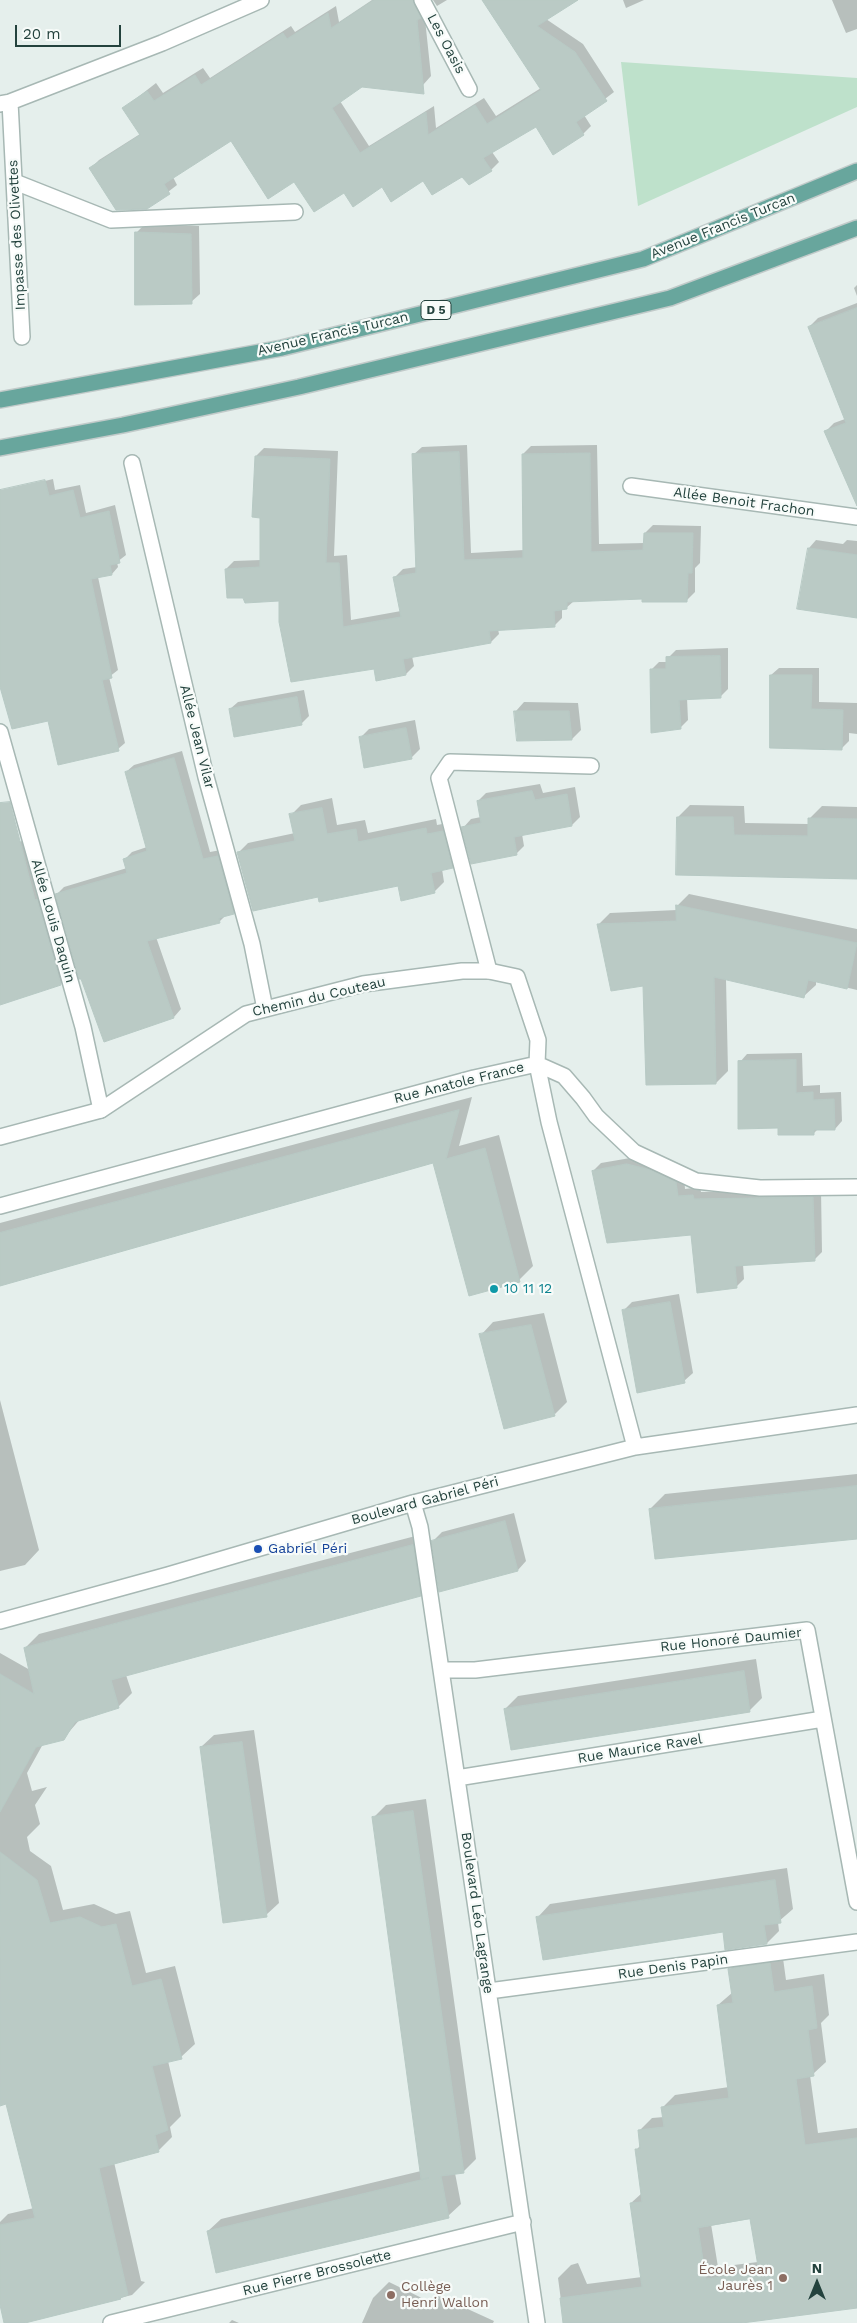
<!DOCTYPE html>
<meta charset="utf-8">
<style>
body{margin:0}
#map{position:relative;width:857px;height:2323px;overflow:hidden;background:#e5efec;font-family:"Work Sans",sans-serif}
canvas{display:block}
.north{position:absolute;left:792px;top:2258px;width:50px;height:50px;-webkit-text-stroke:4px #f7fbf9;paint-order:stroke;rotate:0deg;font-size:14px;font-weight:700;line-height:20px;text-align:center;color:#23423d}
.north::after{content:'';display:block;margin:auto;width:18px;height:22px;background:#23423d;clip-path:polygon(50% 0,100% 100%,50% 72%,0 100%)}
.scale{position:absolute;left:15px;top:25px;width:106px;height:22px;box-sizing:border-box;border:2px solid #23423d;border-top:0;padding-left:6px;font-size:15px;line-height:18px;white-space:nowrap;color:#23423d;-webkit-text-stroke:4px #f7fbf9;paint-order:stroke}
</style>
<div id="map">
<canvas width="857" height="2323"></canvas>
<div class="north">N</div>
<div class="scale">20 m</div>
</div>
<script>
const c = document.querySelector('canvas').getContext('2d');
c.lineJoin = 'round';
function paint(path, color) {
  c.fillStyle = color;
  c.fill(path, 'evenodd');
}
function stroke(path, color, width, dash) {
  c.strokeStyle = color;
  c.lineWidth = width;
  c.lineCap = dash ? 'butt' : 'round';
  c.setLineDash(dash || []);
  c.stroke(path);
}
function drawText(font, color, halo, rows, align = 'center') {
  c.font = font + ' "Work Sans",sans-serif';
  c.lineWidth = 4.5;
  c.setLineDash([]);
  c.textBaseline = 'middle';
  c.strokeStyle = halo;
  c.fillStyle = color;
  for (const [text, x, y, turn = 0] of rows) {
    c.save();
    c.translate(x, y);
    c.rotate((+turn || 0) * Math.PI / 180);
    c.textAlign = isNaN(turn) ? turn : align;
    if (halo) c.strokeText(text, 0, 0);
    c.fillText(text, 0, 0);
    c.restore();
  }
}
paint(new Path2D(`
 M621,62l236,16v29l-219,99z`), '#bee1cb');
paint(new Path2D(`
 M372,0h51l8,76 -8,9 -28,-22 -55,38 29,45 65,-40 2,22 48,-30 12,18 45,-28 -57,-88h85l-23,19 37,25 31,48 -30,23 7,11 -8,8 -46,-9 -45,27 7,10 -8,8 -28,5 -118,16 -50,-11 -64,-41 -58,38 4,8 -30,23 -56,-40 8,-8 41,-26 -16,-26 32,-25 7,10 40,-25 7,10 81,-52 4,6 41,-26 3,16z
 M433,0h14l-10,6z
 M623,0h21l-18,8z
 M832,0h25v29l-11,4z
 M145,224l54,2 1,68 -9,8 -55,-69z
 M857,285v11l-3,-8z
 M857,303v152l-32,-23 9,-9 11,-4 -36,-92 9,-9z
 M467,445l4,108 53,-3 -1,-96 8,-8 66,-1 2,99 46,-1v-10l8,-8 48,1 -1,37 -5,5v24l-8,8 -43,-2 -70,3 -8,7 -4,1v9l-8,8 -56,3 1,5 -8,8 -79,14 2,10 -8,8 -29,5 -2,-12 -95,-67 -54,-31 8,-8 27,-1v-43l-5,-61 8,-8 74,3 -4,105 13,-1 4,65 50,-9 -6,-34 8,-8 14,-2 -4,-112 9,-8z
 M53,479l2,11 25,-5 6,28 29,-8 11,50 -9,7 1,5 -6,7 -14,3 20,93 -9,7 16,66 -7,6 -70,-30 -48,-37v-190z
 M816,540l27,4 4,-4 10,1v76l-59,-9 11,-60z
 M728,648v41l-8,8 -33,1 1,22 -8,8 -29,-58 8,-8h8l1,-4 8,-8z
 M779,668h40v34l38,1v31l-8,-1v8l-8,8 -70,-74z
 M304,690l5,26 -8,8 -71,-15 8,-7z
 M524,702l54,1 3,27 -9,9 -56,-28z
 M415,720l5,29 -9,9 -51,-20 9,-9z
 M182,751l28,101 16,-3 15,57 -7,7 -8,2 -6,6 -64,16 25,72 -7,8 -69,23 -48,-146 7,-7 63,-19 -2,-9 7,-7 15,-5 -21,-75 8,-7z
 M540,784l3,9 32,-6 5,30 -8,8 -50,9 2,12 -8,8 -53,-26 8,-9 10,-2 -3,-16 8,-8z
 M332,798l5,27 28,-5 3,13 68,-14 1,6 16,-3 9,35 -10,10 -10,2 2,13 -10,10 -35,-8 -80,12 -81,-43 10,-10 47,-10 -4,-18 10,-10z
 M690,805l54,1 1,17 64,1 1,-6 12,-12 35,1v71l-179,-61z
 M30,839l39,136 -8,9 -61,20v-157z
 M689,894l168,35v61l-41,-10v5l-12,11 -78,-17 2,92 -12,12 -118,-158 12,-12 67,-3v-4z
 M802,1053l1,33 17,-1v8l21,-1 1,29 -7,8h-17l-4,4 -35,-6 -39,-65 7,-8z
 M472,1097l-13,49 40,-11 34,131 -14,14 -85,-119 -434,124v-62z
 M636,1157l48,17 1,15 15,-2 1,5 120,-2 1,62 -8,8 -71,4 1,15 -8,8 -44,-53 -99,-63 8,-8z
 M679,1294l14,79 -9,8 -61,-70 9,-9z
 M544,1313l23,89 -12,12 -74,-79 12,-13z
 M0,1400l39,150 -14,15 -25,6z
 M857,1474v63l-207,-28 15,-15z
 M514,1513l12,48 -8,9 -85,-29 9,-9z
 M427,1533l7,48 -14,14 -294,80 6,18 -14,14 -37,11 -18,21 -20,5 -16,29 5,18 15,-4 -12,18 5,19 -13,13 3,14 21,15 12,44 31,-6 22,10 14,-3 16,62 29,-7 20,78 -14,13 -13,4 13,55 -11,11 2,10 -13,13 -45,12 27,119 4,1 -13,13 -113,28h-13l-6,-23v-78l8,-8 26,-6 -27,-106 -7,2v-451l30,17 -5,-22 14,-14z
 M756,1659l6,39 -13,13 -244,-2 13,-13z
 M254,1730l25,173 -13,12 -65,-168 13,-12z
 M426,1799l50,360 -13,13 -8,1 6,31 -13,12 -240,15 13,-12 200,-48 -48,-353 13,-13z
 M787,1868l6,41 -15,13 1,9 -12,12 -43,-13 -186,-13 12,-13z
 M782,1951l4,29 38,-6 5,41 -8,8 5,39 -13,12 -3,1 8,58 39,-5v178l-126,17h-167l-6,-45 13,-13 7,-2 9,21 55,-7 -11,-74 11,-10 -6,-43 5,-5 -2,-14 13,-13 12,-1 -1,-10 12,-12 54,-8 -11,-82 15,-13 -3,-23 12,-13zM751,2217l7,45 -40,5 -7,-43z
 M389,2282l41,20 7,-7 57,26 -1,2h-131l11,-25z
 M232,2320l7,3h-10z`), '#0003');
const building = new Path2D(`
 M374,0h39l8,18 -4,2 7,74 -62,-7 -30,21 28,45 66,-41 2,23 47,-30 12,19 54,-34 -59,-90h96l-41,26 38,26 32,49 -31,21 8,13 -31,20 -17,-28 -53,31 9,13 -23,14 -7,-8 -30,18 -9,-14 -32,21 -9,-15 -29,20 -9,-14 -30,19 -20,-30 -26,17 -37,-58 -67,43 6,10 -23,15 -31,1 -27,-42 51,-33 -18,-27 25,-17 7,10 41,-26 6,10 82,-52 4,6 41,-26 3,15z
 M135,232l56,2 1,70 -57,1z
 M857,308v198l-33,-75 22,-8 -38,-96z
 M459,452l5,108 59,-2 -1,-104 68,-1 1,99 52,-2 1,-17h49l-1,40h-4l-1,29h-45v-3l-75,3v7l-13,2 1,16 -66,4 2,12 -88,16 3,16 -30,6 -2,-12 -83,13 -12,-60v-21l-34,2 -2,-5h-16l-2,-29 35,-2v-49l-8,-1 3,-61 75,3 -4,104h13l4,64 58,-10 -8,-40 23,-4 -4,-119z
 M45,480l4,16 24,-6 7,28 29,-7 11,52 -10,2 2,10 -21,4 21,99 -10,2 17,71 -61,14 -10,-44 -36,8 -12,-42v-197z
 M808,548l49,7v63l-60,-9z
 M720,656l1,42 -42,2 2,29 -30,4 -1,-64h16v-12z
 M770,675h42l-1,34 32,1 -1,40 -72,-2z
 M297,697l5,28 -68,12 -5,-28z
 M514,711h55l3,29 -55,1z
 M406,728l6,31 -48,9 -5,-31z
 M174,758l29,101 15,-3 16,58 -15,4 1,5 -73,18 27,77 -70,24 -23,-63h-2l-24,-85 72,-21 -4,-14 24,-8 -22,-79z
 M532,791l3,9 32,-6 5,32 -58,11 3,18 -46,9 -10,-37 20,-4 -4,-22z
 M10,802l25,98 2,-1 24,86 -61,20v-202z
 M322,808l5,26 29,-5 2,13 68,-14 1,6 16,-3 10,37 -22,5 4,20 -34,8 -3,-15 -79,16 -1,-5 -65,14 -16,-59 58,-11 -6,-27z
 M677,817h56l1,18 74,1v-18l49,1v60l-181,-4z
 M676,905l181,38 -10,46 -39,-9 -4,18 -90,-21 2,107 -70,1 -3,-99 -32,5 -14,-67 79,-3z
 M796,1060v33l17,-1v8l21,-1 1,31h-21v5h-36v-7l-40,1v-68z
 M459,1110l-13,49 39,-11 35,134 -51,14 -36,-133 -433,123v-53z
 M627,1164l24,6 25,12 2,14 15,-1 1,4 119,-2 2,64 -80,5 2,22 -40,5 -6,-58 -84,8 -15,-72z
 M670,1302l15,81 -48,10 -15,-83z
 M531,1325l24,91 -51,13 -25,-95z
 M857,1486v53l-202,20 -6,-50z
 M505,1521l13,50 -79,21 -8,-51z
 M413,1545l8,51 -310,84 8,28 -44,14 -11,18 -28,7 -36,65v-138l34,20 -10,-46z
 M744,1671l6,41 -239,38 -7,-41z
 M242,1742l25,175 -44,6 -23,-176z
 M413,1811l51,362 -23,3 8,42 -233,55 -9,-42 222,-53 -8,1 -49,-362z
 M0,1852l37,28 13,43 30,-6 22,10 14,-3 16,62 29,-7 21,80 -30,7 16,64 -13,5 4,17 -60,16 29,127 -8,3 1,1 -96,24h-21l-4,-18v-80l35,-7 -29,-114 -6,2z
 M775,1880l6,43 -17,2 3,19 -42,6 -2,-18 -180,28 -7,-43z
 M770,1963l4,29 38,-6 5,42 -9,2 6,46 -18,3 9,66 52,-7v170l-115,15h-179l-3,-25 82,-11 -12,-84 12,-1 -7,-53h5l-2,-19 26,-3 -3,-20 68,-9 -12,-93 16,-2 -5,-34zM750,2219l9,53 -53,7 -8,-51z`);
paint(building, '#bacac5');
stroke(building, '#b7c9c4', 1);
const service = new Path2D(`
 M422,0l47,89
 M15,182l96,38 184,-8
 M0,732l83,295 18,83
 M489,971l-50,-193 11,-16 141,4`);
const minor = new Path2D(`
 M10,102l12,235
 M0,104l10,-2 152,-59 99,-43
 M132,463l74,314 46,167 13,65
 M631,486l226,31
 M0,1137l101,-27 145,-96 117,-30 99,-13h27l28,6 21,63 -1,24 27,12 19,22 13,18 38,36 62,29 64,7 97,-1
 M0,1206l474,-128 63,-14 12,58 86,325
 M413,1503l7,24 117,796
 M0,1621l168,-46 245,-72 222,-56 222,-32
 M441,1670h34l332,-40 50,272
 M457,1778l366,-59
 M489,1991l368,-49
 M111,2323l412,-101`);
const primary = new Path2D(`
 M0,400l282,-52 361,-89 214,-88
 M0,448l123,-23 176,-38 371,-89 187,-70`);
stroke(service, '#a7b8b4', 18);
stroke(minor, '#a7b8b4', 18);
stroke(primary, '#c1cac9', 18);
stroke(service, '#fff', 15);
stroke(minor, '#fff', 15);
stroke(primary, '#68a69d', 15);
for (const [x, y, r, color] of [
 [494,1289,5,"#0f9aa8"],
 [258,1549,5,"#1a4fb4"],
 [783,2278,5,"#8d6e63"],
 [391,2295,5,"#8d6e63"]
]) {
  const dot = new Path2D();
  dot.arc(x, y, r, 0, 2 * Math.PI);
  c.fillStyle = color;
  c.fill(dot);
  stroke(dot, '#f7fbf9', 2);
}
for (const [x, y, w] of [
 [436,310,30]
]) {
  const box = new Path2D();
  box.roundRect(x - w / 2, y - 9.5, w, 19, 4);
  c.fillStyle = '#f7fbf9';
  c.fill(box);
  stroke(box, '#23423d', 1);
}
drawText('bold 12px', '#23423d', null, [
 ["D 5",436,310]
]);
drawText('14px', '#23423d', '#f7fbf9', [
 ["Les Oasis",446,44,62],
 ["Avenue Francis Turcan",723,226,-22],
 ["Impasse des Olivettes",17,235,-93],
 ["Avenue Francis Turcan",333,334,-13],
 ["Allée Benoit Frachon",744,502,8],
 ["Allée Jean Vilar",197,737,76],
 ["Allée Louis Daquin",53,921,74],
 ["Chemin du Couteau",319,997,-13],
 ["Rue Anatole France",459,1083,-14],
 ["Boulevard Gabriel Péri",425,1501,-15],
 ["Rue Honoré Daumier",731,1640,-6],
 ["Rue Maurice Ravel",640,1749,-9],
 ["Boulevard Léo Lagrange",477,1913,82],
 ["Rue Denis Papin",673,1967,-8],
 ["Rue Pierre Brossolette",317,2273,-14]
]);
drawText('14px', '#0d838f', '#f7fbf9', [
 ["10 11 12",504,1289]
], 'left');
drawText('14px', '#164399', '#f7fbf9', [
 ["Gabriel Péri",268,1549]
], 'left');
drawText('14px', '#785e54', '#f7fbf9', [
 ["École Jean",773,2270],
 ["Jaurès 1",773,2286],
 ["Collège",401,2287,"left"],
 ["Henri Wallon",401,2303,"left"]
], 'right');
</script>
